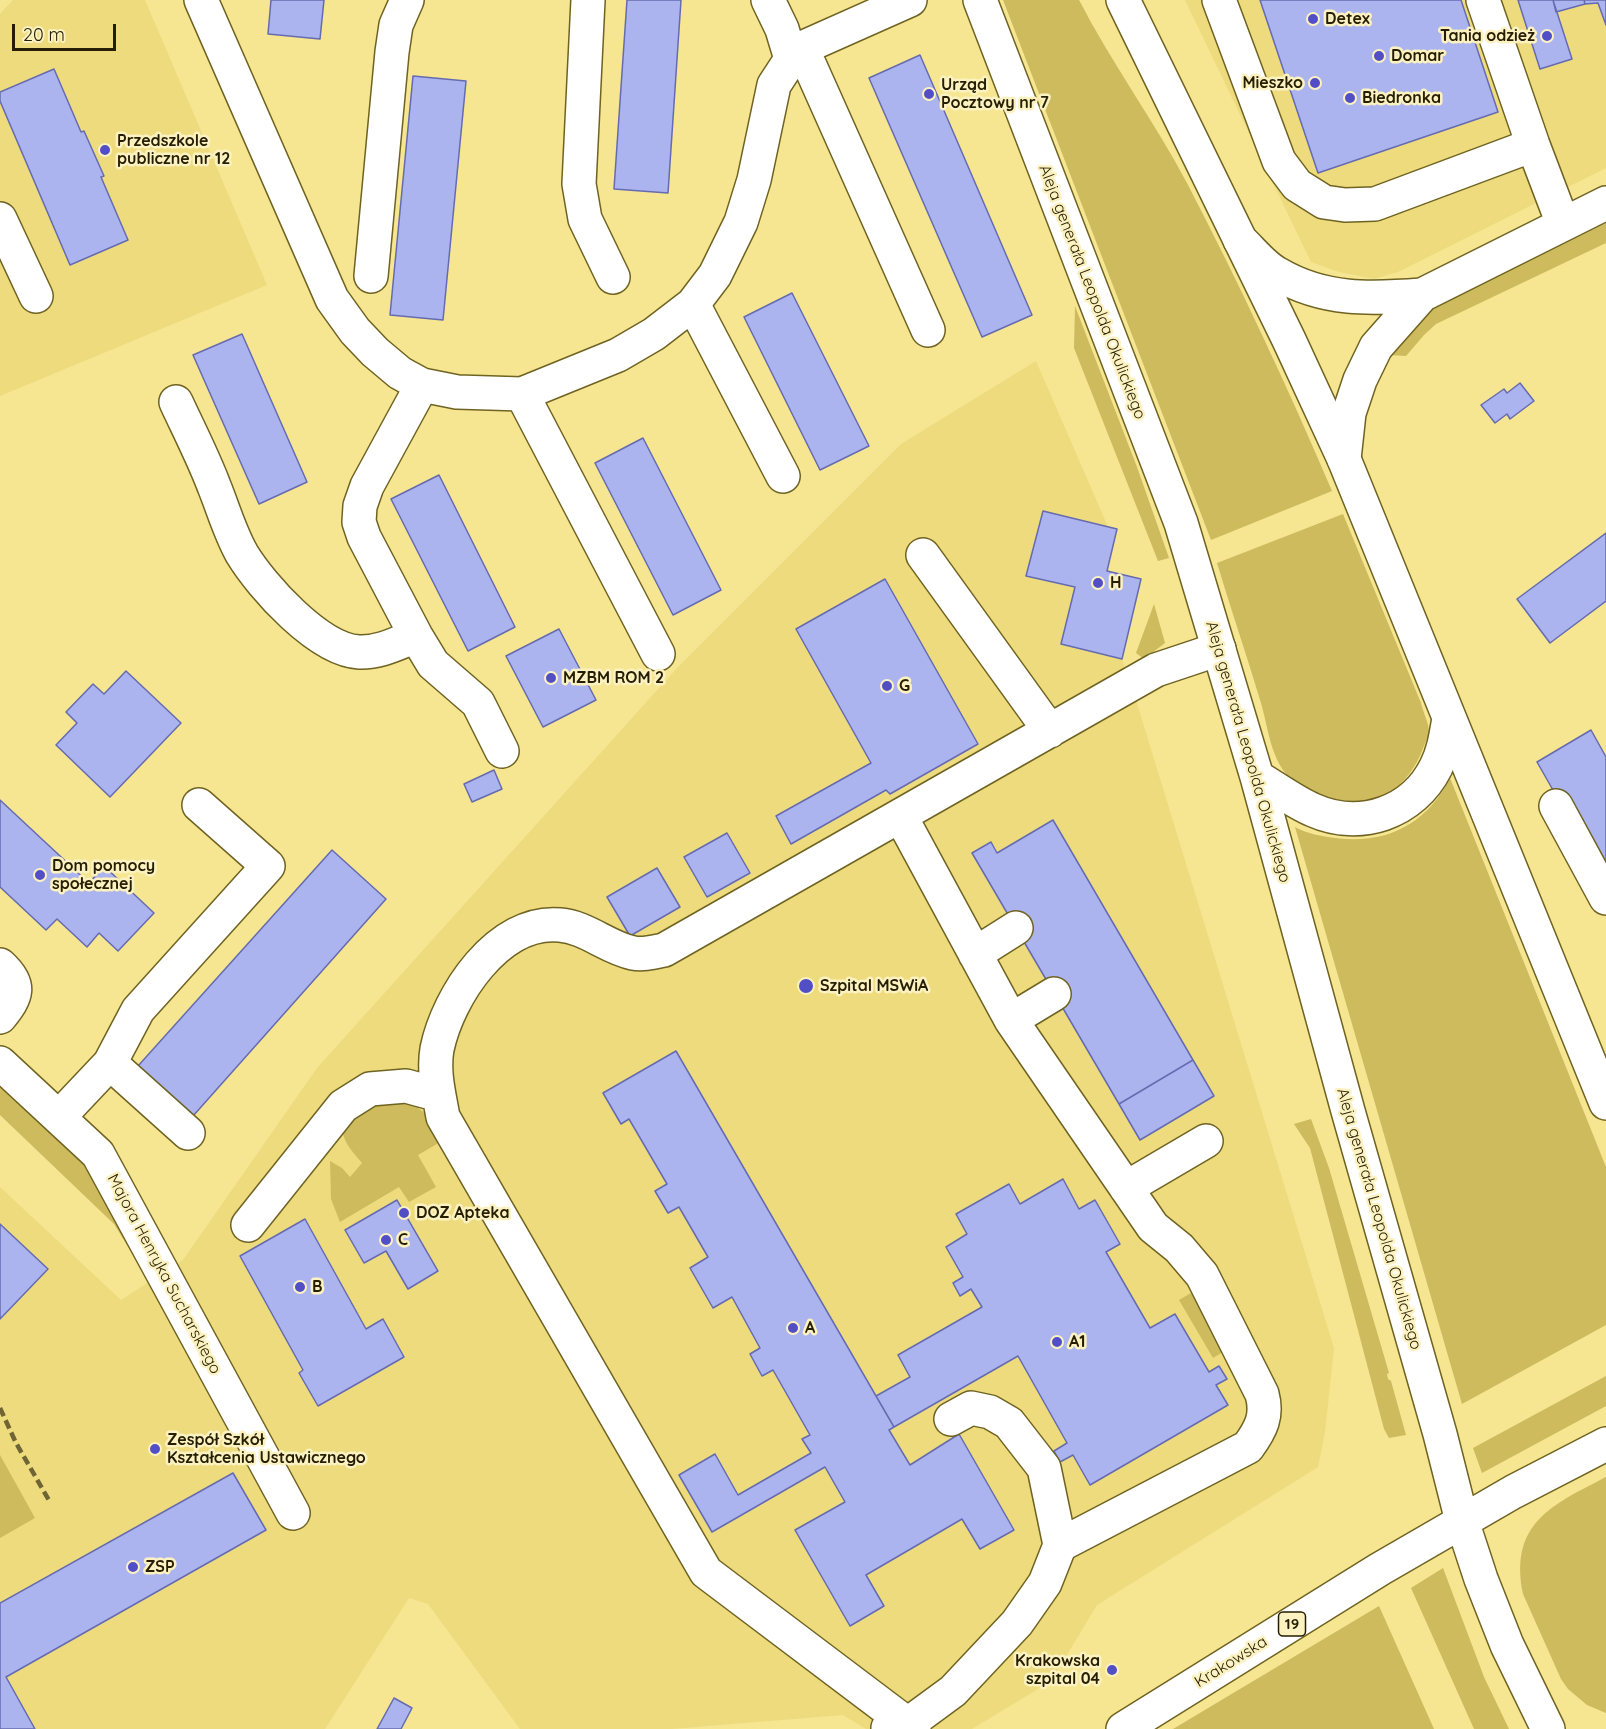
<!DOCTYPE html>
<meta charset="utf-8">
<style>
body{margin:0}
#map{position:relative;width:1606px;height:1729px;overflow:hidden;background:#f6e591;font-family:Quicksand,sans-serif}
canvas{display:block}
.scale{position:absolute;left:12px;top:24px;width:104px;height:27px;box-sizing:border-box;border:3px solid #251e00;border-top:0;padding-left:8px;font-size:18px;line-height:21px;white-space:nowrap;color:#251e00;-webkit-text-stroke:4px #fcf2c1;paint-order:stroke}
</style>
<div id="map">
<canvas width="1606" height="1729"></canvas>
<div class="scale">20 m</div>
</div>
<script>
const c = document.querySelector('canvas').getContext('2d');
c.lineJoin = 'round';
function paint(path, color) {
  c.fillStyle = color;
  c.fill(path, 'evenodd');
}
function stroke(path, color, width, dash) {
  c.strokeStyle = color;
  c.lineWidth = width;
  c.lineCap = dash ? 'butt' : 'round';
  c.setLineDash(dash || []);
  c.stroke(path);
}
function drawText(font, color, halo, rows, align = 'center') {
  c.font = font + ' Quicksand,sans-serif';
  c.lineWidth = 5;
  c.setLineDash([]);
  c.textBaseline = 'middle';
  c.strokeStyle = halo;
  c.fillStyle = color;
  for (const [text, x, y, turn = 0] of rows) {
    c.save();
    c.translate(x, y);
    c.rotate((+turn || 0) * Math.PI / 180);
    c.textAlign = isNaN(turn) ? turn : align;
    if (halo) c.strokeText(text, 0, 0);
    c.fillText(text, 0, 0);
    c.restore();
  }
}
paint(new Path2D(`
 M13,0h132l122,285 -267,111v-382z
 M1185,0h421v168l-208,104 -24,7 -35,-7 -28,-10z
 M1036,361l72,166 9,2 -10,42 34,8 -19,80 14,41 198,648 -9,84 -7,35 -221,138 -46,76 -79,48h-106l-23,-14 -172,14h-151l-92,-125 -19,-6 -84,131h-325v-542l121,113 62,-40 134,-192 361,-401 223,-223z`), '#eddb7e');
paint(new Path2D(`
 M1003,0h76c33,64 76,122 109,185 52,100 100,203 144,306l-121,49z
 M1606,223v20l-170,81 -12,11 -18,21 -17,-1 40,-45z
 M1075,306l62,161 32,91 -11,3 -84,-213z
 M1343,514l78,189c2,9 7,18 8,27 0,6 -5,15 -7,21 -7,19 -26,43 -46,48 -28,8 -70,-2 -89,-24 -17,-20 -19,-48 -26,-72 -14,-47 -30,-93 -44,-140z
 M1154,604l11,39 -21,16 -8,-6z
 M1450,778l156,389v158l-144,79 -167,-577c13,7 26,9 40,11 51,7 92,-14 115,-60z
 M0,1079l86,81 48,89 -4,1 -16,-26 -114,-109z
 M366,1101l44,1 20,15 12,24 -24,14 18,32 -27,15 -10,-15 -59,35 -9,-23 -1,-38 12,7 8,9 12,-14c-9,-11 -17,-18 -20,-33z
 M1311,1119l18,49 60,205 -2,1 1,5 3,2 15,54 -17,3 -5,-9 -74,-281 -16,-24z
 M1191,1293l35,57 -13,8 -34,-58z
 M1606,1376v30l-124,67 -9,-25z
 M0,1455l35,63 -35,20z
 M1606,1477v236l-19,-8 -19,-16 -7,-10 -38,-85c-14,-71 29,-89 83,-117z
 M1443,1568l41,109 25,52h-35l-63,-141z
 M1379,1606l55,123h-261z`), '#cdbb5d');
const building = new Path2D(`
 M271,0h53l-4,39 -52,-5z
 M627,0h54l-13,193 -54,-4z
 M1260,0h201l37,112 -180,61z
 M1518,0h35l19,59 -32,10z
 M1553,0h31l1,4 -29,8z
 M1584,0h22v25l-8,-22 -13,1z
 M920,55l112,260 -50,22 -113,-259z
 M54,69l27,63 3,-1 20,45 -3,1 27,63 -58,25 -70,-164v-9z
 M413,76l53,5 -23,239 -53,-5z
 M792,293l77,153 -49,24 -76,-153z
 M242,334l65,148 -48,22 -66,-149z
 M1520,383l14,18 -24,18 -3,-5 -12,9 -14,-18 23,-16 3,4z
 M643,438l78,152 -48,25 -78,-152z
 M439,475l76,152 -47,24 -77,-152z
 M1043,511l74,18 -10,42 34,8 -19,80 -61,-15 14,-57 -49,-11z
 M1606,533v68l-56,42 -33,-44z
 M885,579l93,165 -88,50 -4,-4 -95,54 -15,-28 95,-53 -75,-134z
 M559,629l37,71 -53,27 -37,-71z
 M126,671l55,52 -71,74 -54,-52 21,-22 -11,-11 27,-28 11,10z
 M1591,730l15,27v126l-69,-121z
 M494,770l8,19 -30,13 -8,-18z
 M0,800l89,83 15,-17 50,47 -36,38 -19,-18 -12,14 -30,-28 -11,11 -46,-43z
 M1053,820l140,240 -74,44 -147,-251 19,-11 6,11z
 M727,833l23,40 -43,24 -23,-40z
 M332,850l54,49 -193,217 -55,-50z
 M657,868l23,39 -50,29 -23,-39z
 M676,1051l218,376 -5,3 21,35 49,-31 55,96 -34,19 -18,-30 -96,56 18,31 -34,20 -55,-96 50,-28 -20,-35 -113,65 -33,-57 36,-21 23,41 73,-42 -9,-14 8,-4 -37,-65 -11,6 -12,-22 10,-6 -28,-51 -19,11 -23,-40 18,-11 -29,-50 -11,6 -13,-22 12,-7 -38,-65 -8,5 -18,-31z
 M1193,1060l21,36 -74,44 -21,-36z
 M1063,1179l16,30 16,-9 25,44 -14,8 44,76 25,-14 34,58 10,-6 8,13 -11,6 12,20 -138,80 -17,-30 -13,7 -6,-11 13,-8 -49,-87 -124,71 -18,-31 34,-19 -12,-22 84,-48 -11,-18 -11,7 -7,-13 10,-6 -17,-30 21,-13 -11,-20 53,-30 11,20z
 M397,1200l41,71 -30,18 -22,-38 -22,12 -19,-33z
 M305,1219l61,110 17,-10 21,38 -86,49 -19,-33 4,-3 -63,-114z
 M0,1224l48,45 -48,50z
 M233,1473l33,57 -260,147 29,52h-35v-126z
 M394,1698l18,10 -11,21h-24z`);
paint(building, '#acb4ef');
stroke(building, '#656bb0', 1.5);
const minor = new Path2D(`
 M201,0l131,299 23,32 20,21 25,21 22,12 35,7 65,2 96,-39 36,-21 39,-30 22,-29 26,-53 13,-42 20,-95 17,-26 11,-11 108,-48
 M588,0l-9,184 6,35 28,58
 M768,0l14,29 9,30
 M1219,0l60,161 18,24 27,17 21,3 30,-1 158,-59
 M1483,0l50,145 30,79
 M802,48l126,282
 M0,219l36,77
 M1240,240c12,11 24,27 38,34 46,27 93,25 144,21
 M371,276l21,-224 4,-27 11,-25
 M693,304l90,172
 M422,385l-55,101 -7,20 -1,16 5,15 52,99 17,28 45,39 24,48
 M522,394l136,260
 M176,402c13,28 27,55 38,84 9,22 16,47 28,68 20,33 77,96 117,98 20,1 39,-9 57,-16
 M1344,459l5,-46 11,-33 16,-33 46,-52 184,-92
 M923,555l127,176
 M1556,806l50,92
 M901,817l110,203 142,207 26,21 23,27 60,119c6,22 -1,35 -14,53l-188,98
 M975,954l41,-26
 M0,965c22,20 17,31 0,52
 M1011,1020l43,-26
 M0,1063l98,91 195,359
 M110,1063l78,70
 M59,1117l51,-54 28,-53 130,-144 -69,-61
 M1126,1188l80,-47
 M248,1225l95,-119 27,-17 36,-3 33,9
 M888,1728l20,-4 45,-33 64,-68 28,-40 15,-38 -16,-77 -35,-45 -19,-11 -19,-4 -20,11
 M914,1729l-208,-157 -263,-455c-4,-23 -10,-45 -6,-68 11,-53 61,-130 123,-124 26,2 48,23 73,28 10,2 21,-1 31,-3l492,-280 63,-21`);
const major = new Path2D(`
 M980,0l201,523 76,254 91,334 92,323 22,87 19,58 26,66 41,84
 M1123,0l166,340 55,119 262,644
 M1257,777c19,11 37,25 56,33 47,21 100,3 123,-43 8,-16 10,-32 13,-49
 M1123,1729l257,-160 133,-77 93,-48`);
stroke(minor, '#6f6322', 36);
stroke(major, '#6f6322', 36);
stroke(minor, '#fff', 33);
stroke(major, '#fff', 33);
stroke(new Path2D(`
 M0,1408l16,35 34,59`), '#6f6534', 4.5, [9, 4.5]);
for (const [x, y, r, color] of [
 [1313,19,6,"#524fc6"],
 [1547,36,6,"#524fc6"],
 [1379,56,6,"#524fc6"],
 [1315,83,6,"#524fc6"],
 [929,94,6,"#524fc6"],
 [1350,98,6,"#524fc6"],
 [105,150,6,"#524fc6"],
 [1098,583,6,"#524fc6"],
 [551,678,6,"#524fc6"],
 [887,686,6,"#524fc6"],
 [40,875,6,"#524fc6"],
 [806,986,8,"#524fc6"],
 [404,1213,6,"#524fc6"],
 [386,1240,6,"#524fc6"],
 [300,1287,6,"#524fc6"],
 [793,1328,6,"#524fc6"],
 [1057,1342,6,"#524fc6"],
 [155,1449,6,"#524fc6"],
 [133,1567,6,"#524fc6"],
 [1112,1670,6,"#524fc6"]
]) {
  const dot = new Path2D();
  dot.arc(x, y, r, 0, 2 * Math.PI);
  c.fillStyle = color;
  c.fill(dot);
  stroke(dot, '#fcf2c1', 2);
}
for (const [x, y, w] of [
 [1292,1624,27]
]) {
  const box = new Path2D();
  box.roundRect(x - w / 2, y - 12, w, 24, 4.5);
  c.fillStyle = '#fcf2c1';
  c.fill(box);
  stroke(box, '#251e00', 1.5);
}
drawText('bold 15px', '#251e00', null, [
 ["19",1292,1624]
]);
drawText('bold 16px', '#251e00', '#fcf2c1', [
 ["Detex",1325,19],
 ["Tania odzież",1535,36,"right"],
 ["Domar",1391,56],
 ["Mieszko",1303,83,"right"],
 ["Urząd",941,85],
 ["Pocztowy nr 7",941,103],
 ["Biedronka",1362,98],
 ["Przedszkole",117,141],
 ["publiczne nr 12",117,159],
 ["H",1110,583],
 ["MZBM ROM 2",563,678],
 ["G",899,686],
 ["Dom pomocy",52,866],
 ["społecznej",52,884],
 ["Szpital MSWiA",820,986],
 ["DOZ Apteka",416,1213],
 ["C",398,1240],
 ["B",312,1287],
 ["A",805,1328],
 ["A1",1069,1342],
 ["Zespół Szkół",167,1440],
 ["Kształcenia Ustawicznego",167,1458],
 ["ZSP",145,1567],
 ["Krakowska",1100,1661,"right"],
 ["szpital 04",1100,1679,"right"]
], 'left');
drawText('16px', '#251e00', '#fcf2c1', [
 ["Aleja generała Leopolda Okulickiego",1092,292,69],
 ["Aleja generała Leopolda Okulickiego",1248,752,74],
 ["Aleja generała Leopolda Okulickiego",1379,1219,74],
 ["Majora Henryka Sucharskiego",164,1274,62],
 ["Krakowska",1231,1662,-32]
]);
</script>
